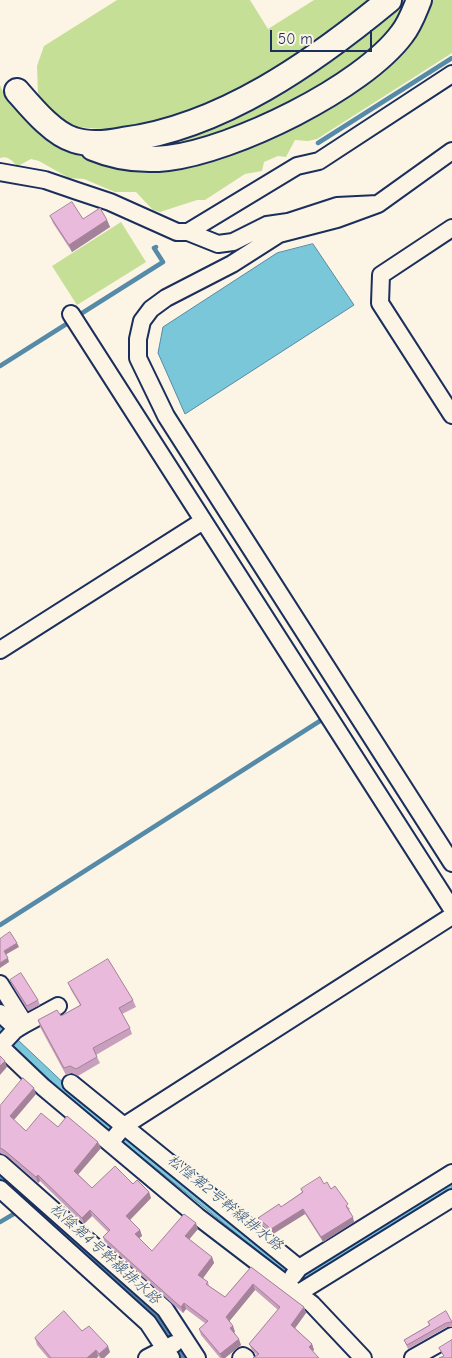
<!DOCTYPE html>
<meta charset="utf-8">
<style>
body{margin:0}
#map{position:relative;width:452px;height:1358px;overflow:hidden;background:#fcf5e5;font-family:"Comic Neue",sans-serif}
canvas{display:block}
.scale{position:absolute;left:270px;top:30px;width:102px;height:22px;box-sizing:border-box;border:2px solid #1b2f5e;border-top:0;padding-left:6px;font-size:15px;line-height:18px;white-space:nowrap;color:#1b2f5e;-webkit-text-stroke:4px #fcf5e5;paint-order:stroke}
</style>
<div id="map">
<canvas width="452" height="1358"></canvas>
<div class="scale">50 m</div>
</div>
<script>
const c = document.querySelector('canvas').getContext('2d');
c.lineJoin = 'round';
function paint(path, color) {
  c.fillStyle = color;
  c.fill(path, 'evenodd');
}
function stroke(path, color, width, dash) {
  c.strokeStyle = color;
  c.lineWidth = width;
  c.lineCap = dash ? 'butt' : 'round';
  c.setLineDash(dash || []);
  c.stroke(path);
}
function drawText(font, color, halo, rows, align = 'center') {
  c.font = font + ' "Comic Neue","Klee One",sans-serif';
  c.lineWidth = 4;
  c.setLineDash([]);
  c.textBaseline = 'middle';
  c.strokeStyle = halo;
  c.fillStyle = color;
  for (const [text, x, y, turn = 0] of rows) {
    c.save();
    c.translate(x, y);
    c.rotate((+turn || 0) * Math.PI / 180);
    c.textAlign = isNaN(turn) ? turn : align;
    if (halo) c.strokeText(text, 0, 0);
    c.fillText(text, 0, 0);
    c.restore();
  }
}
paint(new Path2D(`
 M117,0h133l18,29 46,-29h62l-112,80 -69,32 -69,19 -49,-4 -18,-8 -21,-24 -1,-29 7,-20z
 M401,0h7c-5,14 -13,28 -23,39 -43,45 -155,105 -218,110 -12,2 -25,-1 -38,-2l226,-108z
 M426,0h26v53l-135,86 -9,2 -13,-1 -9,17 -8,-1 -14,6 -2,9 -17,3 -40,26h-8l-37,12 -7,-2 -17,-18h-21l-31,-13 -15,-1 -30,-17 -8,-2 -13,7c-6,-4 -9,-11 -18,-8v-73l2,5c38,41 53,57 108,73l190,-45z
 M121,222l25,40 -69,43 -25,-39z`), '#c5df96');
const water = new Path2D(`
 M313,244l41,61 -169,109 -27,-61 5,-26 114,-74z
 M0,1023l71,67 230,187 151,-95v10l-151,94 -232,-188 -69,-65z`);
paint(water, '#7bc7da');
stroke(water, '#558aa8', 1);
stroke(new Path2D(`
 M318,143l134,-85
 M79,315l84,-53 -9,-14 2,-1
 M0,366l68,-43
 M0,925l323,-206
 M0,1178l158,141 25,39
 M0,1222l17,-10`), '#558aa8', 4.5);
const minor = new Path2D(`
 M0,172l45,8 32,11 33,11 67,30h11l109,-66 22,-5 133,-87
 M378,204l-41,15 -58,15 -47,30 -66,34 -15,11 -9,12 -4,18v19l28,58 286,447
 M452,228l-71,47 -1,28 72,112
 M188,232l30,12 15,-2 34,-17 21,-3 49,-16 41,-2 74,-53
 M71,314l381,595
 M0,650l203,-129
 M0,984l25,40 -10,6 -15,16
 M0,1013l17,16
 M25,1024l33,-18
 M0,1046l43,41 154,129 115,88 51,54
 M71,1083l228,185
 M110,1143l14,-17 328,-210
 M0,1163l165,146 32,49
 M0,1189l148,134 23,35
 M293,1276l6,-8 153,-95
 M297,1294l155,-96
 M147,1358l27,-14
 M241,1358l2,-2 3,2
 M413,1358l39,-22`);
const highway = new Path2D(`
 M17,91c14,16 36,43 57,49 15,5 34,3 49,0 99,-13 191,-78 266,-140
 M93,148c24,10 49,13 75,10 66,-8 194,-70 234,-124 8,-10 12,-22 17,-34`);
stroke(minor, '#1b2f5e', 20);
stroke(highway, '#1b2f5e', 28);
stroke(minor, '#fcf5e5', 16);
stroke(highway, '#fcf5e5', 24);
paint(new Path2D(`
 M50,216l33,3 24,1 3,7 -38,25 -19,-29z
 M10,980l28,20 2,5 -12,6 -16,-26z
 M68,983l65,17 3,7 -14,7 8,14 2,6 -36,21 4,8 -22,13 -6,-3 -6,2 -26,-48 -2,-7 23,-4 19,-11 -9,-15z
 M36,1094l-22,26 12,11 32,-4 43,21 -23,26 14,14 41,-4 16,8 2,6 -21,22 10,10 2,6 -3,2 13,13 46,-22 -9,10 23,18 2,6 -11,15 5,4 1,4 16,11 26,-30 53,40 2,6 -11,15 17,16 2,6 -57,5 -5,-5 -3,-6 29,-34 -23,-20 -26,31 4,5 2,6h-1l7,13 -16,13h-5l-19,-23 -2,-6 7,-5 -20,-15 -3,4 -7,-6 -71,-64 -2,-6 5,-5 -16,-16 -8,8 -44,-43 -2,2 -31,-27 -7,-3v-47z
 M324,1184l7,5 19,20 -1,1 5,12 -31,20 -18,-28 -32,20 -14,-12 -1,-4 23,-11 21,-15 -1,-3z
 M428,1322h24v5h-5l-39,22 -4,-9 25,-15z
 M35,1338l75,14 -6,6h-4l-2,-2 -1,2h-49l-11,-13z`), '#c8a0bd');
paint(new Path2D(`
 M107,220l3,7 -38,25 -3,-7z
 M17,943l2,4 -14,8 -1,-4z
 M8,958l1,4 -9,6v-5z
 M5,1061l2,6 -7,8v-9z
 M34,1088l2,6 -24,28 -2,-6z
 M98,1142l3,6 -25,29 -2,-6z
 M38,1175l2,6 -2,2 -2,-6z
 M149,1192l2,6 -23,24 -2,-6z
 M303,1209l2,5 -32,20 -2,-5z
 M90,1210l2,6 -8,8 -2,-6z
 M353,1217l1,5 -31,20 -2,-5z
 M196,1223l2,6 -11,13 -2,-6z
 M140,1230l2,6 -5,4 -2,-6z
 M212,1257l2,6 -13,18 -3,-6z
 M253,1284l2,6 -27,33 -2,-6z
 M184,1303l2,6 -3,4 -2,-6z
 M304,1307l2,6 -13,18 -2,-6z
 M233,1326l2,6 -3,2 -2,-6z
 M239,1339l2,6 -16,13h-3l-2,-4z
 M312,1344l2,6 -3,3 -2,-6z
 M108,1346l2,6 -6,6h-3l-2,-4z
 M96,1350l2,6 -1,2h-10z`), '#a3829a');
const building = new Path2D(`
 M72,202l11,17 17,-11 7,12 -38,25 -19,-29z
 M10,932l7,11 -13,8 4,7 -8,5v-24z
 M108,959l25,41 -14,8 11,20 -37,20 4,9 -21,12 -6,-3 -6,2 -26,-48 19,-10 4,6 20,-11 -13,-22z
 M21,973l17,27 -11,6 -17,-26z
 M0,1056l5,5 -5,5z
 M23,1078l11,10 -24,28 16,15 15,-18 17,14 9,-11 31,26 -24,29 18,17 23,-22 18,18 4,-4 12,12 -23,24 14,14 -5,4 17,17 32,-37 12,9 -11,13 27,21 -14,18 10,7 -2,2 19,13 26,-30 53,40 -13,18 21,19 -3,3 10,11h-66l6,-4 -10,-10 31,-37 -27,-23 -27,33 7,9 -3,2 9,11 -19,15 -21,-25 9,-8 -24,-18 -3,4 -7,-6 -71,-64 7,-7 -20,-20 -8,8 -44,-43 -2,2 -32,-27 -4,-2v-42z
 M320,1177l4,7 3,-2 4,7 4,-3 13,18 -2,2 7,11 -32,20 -18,-28 -32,20 -13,-11 21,-14 2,3 22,-15 -2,-3z
 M64,1311l18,20 7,-5 19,20 -9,8 -3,-4 -9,8h-36l-16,-20z
 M446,1311l6,11 -6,1 -39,22 -3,-5 26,-15 -2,-3z
 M452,1340v18h-13l5,-2 -5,-8z`);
paint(building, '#e9badc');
stroke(building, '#a3829a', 1);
drawText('italic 15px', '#33557d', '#fcf5e5', [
 ["松陰第2号幹線排水路",225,1203,39],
 ["松陰第4号幹線排水路",105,1254,42]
]);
</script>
